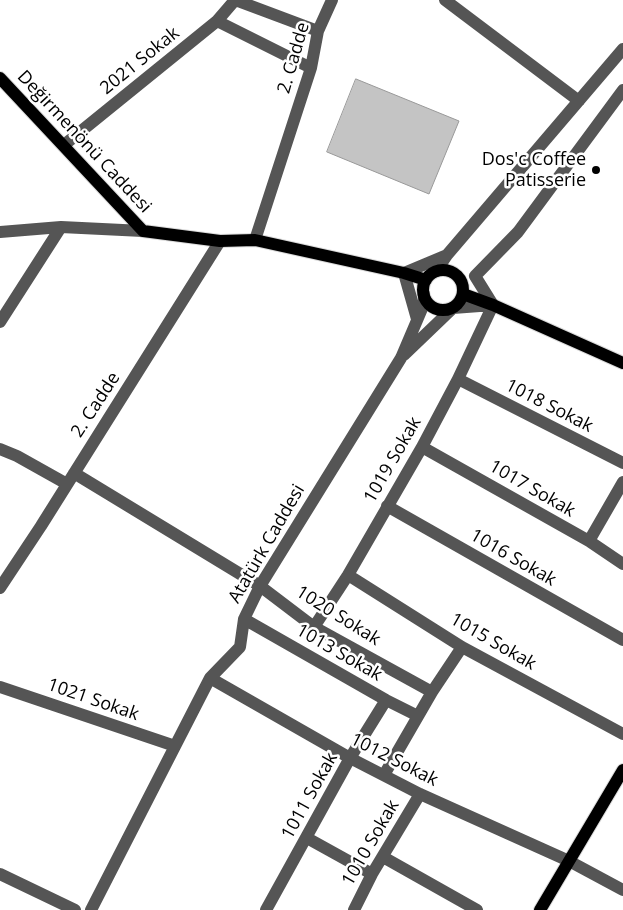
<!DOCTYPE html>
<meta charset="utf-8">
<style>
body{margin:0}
canvas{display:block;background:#fff}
</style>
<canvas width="623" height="910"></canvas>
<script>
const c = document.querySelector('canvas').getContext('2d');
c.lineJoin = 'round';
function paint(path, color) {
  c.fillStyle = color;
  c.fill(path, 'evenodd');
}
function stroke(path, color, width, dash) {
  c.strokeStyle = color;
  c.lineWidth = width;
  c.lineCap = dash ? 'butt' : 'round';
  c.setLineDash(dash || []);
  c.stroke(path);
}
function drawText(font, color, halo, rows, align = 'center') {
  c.font = font + ' "Open Sans",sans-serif';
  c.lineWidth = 5;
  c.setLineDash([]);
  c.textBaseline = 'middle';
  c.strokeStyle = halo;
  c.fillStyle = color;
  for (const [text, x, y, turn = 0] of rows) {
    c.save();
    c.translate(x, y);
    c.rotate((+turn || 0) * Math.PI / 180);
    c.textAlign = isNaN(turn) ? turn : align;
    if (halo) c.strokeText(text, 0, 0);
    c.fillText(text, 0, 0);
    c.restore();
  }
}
const building = new Path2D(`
 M356,79l103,42 -30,73 -102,-42z`);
paint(building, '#c4c4c4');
stroke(building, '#999', 1);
const major = new Path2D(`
 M0,78l143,153 77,10 35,-1 149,33 22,7
 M423 290a20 20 0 1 1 40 0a20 20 0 1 1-40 0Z
 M463,294l30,11 130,58
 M540,910l83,-140`);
stroke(major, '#dbdbdb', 14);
stroke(new Path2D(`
 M235,0l83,31
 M445,0l134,101
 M217,21l94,47
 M64,145l153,-124 18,-21
 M0,232l61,-5 82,4
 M255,240l56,-172 7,-37 14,-31
 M436,271l11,-16 176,-206
 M493,305l-18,-29 43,-44 105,-142
 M417,319l-13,-46 43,-18
 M0,322l61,-95
 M404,355l49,-47 40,-3
 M458,379l165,84
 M422,447l167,94 34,23
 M0,449l17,7 50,28
 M74,473l186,113 54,41 118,65
 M387,506l236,134
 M589,541l34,-59
 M348,575l114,72 161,87
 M0,588l41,-62 179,-285
 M244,619l142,81 32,16
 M314,627l34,-52 74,-128 36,-68 35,-74
 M210,678l140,80 70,36 149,67 54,29
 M0,687l175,59
 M384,775l48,-83 30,-45
 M307,838l65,36
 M383,857l94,53
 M0,874l75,36
 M91,910l119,-232 30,-31 4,-28 16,-33 141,-228 23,-54v-10
 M266,910l84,-152 36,-58
 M354,910l18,-36 48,-80`), '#555', 12);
stroke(major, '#000', 12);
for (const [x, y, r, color] of [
 [596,170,5,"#000"]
]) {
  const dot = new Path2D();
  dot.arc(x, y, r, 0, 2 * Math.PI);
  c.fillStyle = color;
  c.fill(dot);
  stroke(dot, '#fff', 2);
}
drawText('18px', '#000', '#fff', [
 ["2. Cadde",294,58,-74],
 ["2021 Sokak",140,61,-39],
 ["Değirmenönü Caddesi",84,142,47],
 ["2. Cadde",96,405,-57],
 ["1018 Sokak",549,406,27],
 ["1019 Sokak",393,460,-60],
 ["1017 Sokak",532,489,30],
 ["Atatürk Caddesi",267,544,-60],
 ["1016 Sokak",513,558,30],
 ["1020 Sokak",338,616,32],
 ["1015 Sokak",493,642,30],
 ["1013 Sokak",339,653,30],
 ["1021 Sokak",93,700,19],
 ["1012 Sokak",394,760,27],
 ["1011 Sokak",310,796,-61],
 ["1010 Sokak",371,843,-60]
]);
drawText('18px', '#000', '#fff', [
 ["Dos'c Coffee",586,160],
 ["Patisserie",586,181]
], 'right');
</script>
